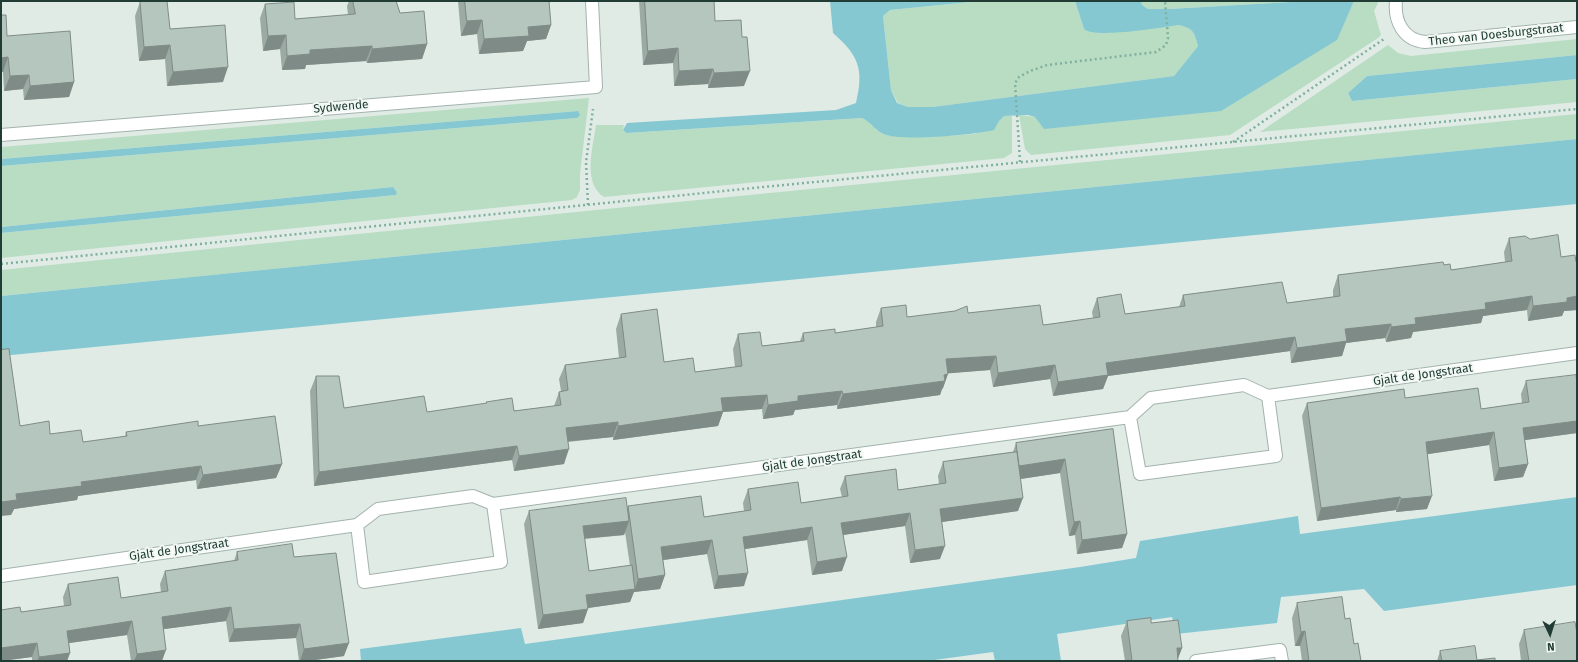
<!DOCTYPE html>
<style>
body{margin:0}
#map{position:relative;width:1578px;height:662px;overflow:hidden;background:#e0ebe6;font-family:"Fira Sans",sans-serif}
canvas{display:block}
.frame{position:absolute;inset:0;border:2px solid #203c34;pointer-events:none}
.north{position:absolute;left:1530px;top:614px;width:40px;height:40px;-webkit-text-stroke:3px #f1f8f4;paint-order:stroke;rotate:176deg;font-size:11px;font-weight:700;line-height:16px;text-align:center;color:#203c34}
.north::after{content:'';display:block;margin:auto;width:14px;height:18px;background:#203c34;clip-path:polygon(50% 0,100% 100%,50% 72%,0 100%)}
</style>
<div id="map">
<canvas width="1578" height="662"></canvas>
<div class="frame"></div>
<div class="north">N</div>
</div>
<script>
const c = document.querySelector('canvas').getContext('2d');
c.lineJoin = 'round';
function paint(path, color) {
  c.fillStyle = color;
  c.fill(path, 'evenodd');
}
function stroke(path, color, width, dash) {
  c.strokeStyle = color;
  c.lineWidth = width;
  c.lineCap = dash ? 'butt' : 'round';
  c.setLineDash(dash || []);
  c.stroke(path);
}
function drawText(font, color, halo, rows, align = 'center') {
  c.font = font + ' "Fira Sans",sans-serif';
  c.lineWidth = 4;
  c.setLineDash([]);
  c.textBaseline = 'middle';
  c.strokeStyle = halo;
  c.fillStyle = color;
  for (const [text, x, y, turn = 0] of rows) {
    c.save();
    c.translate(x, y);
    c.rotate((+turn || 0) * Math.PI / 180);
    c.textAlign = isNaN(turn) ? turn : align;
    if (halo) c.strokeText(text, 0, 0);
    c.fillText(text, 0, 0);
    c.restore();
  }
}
paint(new Path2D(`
 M980,1h95l9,28 95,-4c15,4 15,7 19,21l-24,30 -242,31h-24l-10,-4 -7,-13 -8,-74 7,-6z
 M1141,1h167l-139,8h-21l-6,-4z
 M1354,1h25l-5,10 7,24 -3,3 -148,97 -199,20 -6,-6 -6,-34 16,2 301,-77z
 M1577,39v16l-210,21 -19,17 4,8 225,-22v23l-317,30 128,-87 10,8 13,3z
 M589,98l-9,76v16l-3,7 -5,3 -571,58v-25l395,-38 1,-3 -4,-5 -392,40v-61l576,-48 1,-7 -577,48v-12z
 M1577,114v25l-1576,157v-26l595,-60z
 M1004,116h8v37l-8,5 -400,39c-22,-14 -11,-50 -8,-72h28l-1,5 5,3 234,-15c9,4 14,14 24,17 10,3 84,1 92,-2 9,-3 19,-10 26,-17z`), '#b8ddc2');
paint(new Path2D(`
 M830,1h150l-90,9 -7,6 8,74 6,13 11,4h24l242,-31 24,-30c-4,-14 -4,-17 -19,-21 -16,2 -85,14 -95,4l-9,-28h66l1,4 6,4h21l139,-8h46l-17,39 -116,71 -177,18 -9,-12 -7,-2 -24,1 -5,5 -5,9c-21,5 -87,11 -108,5 -10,-3 -15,-13 -24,-17l-235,15 -4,-3 4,-7 209,-13 20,-7c8,-34 3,-47 -23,-70z
 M1577,55v24l-225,22 -4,-8 19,-17z
 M578,111l2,4 -3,3 -576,48v-7z
 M1577,139v65l-1576,152v-60z
 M393,187l4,5 -1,3 -395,38v-6z
 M1577,497v88l-193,26 -20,-22 -83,8 -4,26 -101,11 -4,-17 -115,17 4,27h-66l-2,-9 -66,9h-566l-1,-12 161,-21 4,16 555,-77 56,-9 4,-17 158,-25 2,18z`), '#86c8d2');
const minor = new Path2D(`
 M1396,1c-2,20 7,39 29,41l152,-15
 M1,135l595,-48 -4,-86
 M1130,417l10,57 136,-18 -8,-60
 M357,525l7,57 137,-20 -8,-58
 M1,576l356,-51 21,-16 95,-13 20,8 637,-87 21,-19 93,-13 24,11 309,-43
 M1196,661l84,-11 2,11`);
stroke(minor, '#a3b3ad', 14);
stroke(new Path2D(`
 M1233,142l151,-103
 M1020,162l-5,-79 4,-6 11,-6 17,-6 109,-13 10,-7 2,-7 -3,-37
 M588,205l-2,-43 7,-53
 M1,264l762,-77 814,-78`), '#80b0a0', 2.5, [2, 3]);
stroke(minor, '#fff', 12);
paint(new Path2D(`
 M349,1h47l4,12 27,31 -5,15 -55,4 -1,-2 -60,4 -1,4 -23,1 -2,-21 -17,2 -3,-33 5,-14 30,15 53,-4 -1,-9z
 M458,1h91l2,24 -5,14 -19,2 -4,10 -44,3 -2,-20 -16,2z
 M639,1h75l1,20 29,65 -36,2v-4l-34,2 -1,-23 -30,2z
 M140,2l30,27 53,53 -56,4 -2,-27 -26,2 -4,-45z
 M1,15l6,21 67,46 -5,15 -45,3 -1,-11 -19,2 -1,-19h-2z
 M1509,238l21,1 31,18 16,5v48l-13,1 -2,5 -34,5 -1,-11 -44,6 -2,7 -68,9 -2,6 -25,4 -1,-4 -39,5 -4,13 -51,7 -1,-12 -182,25 -5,13 -50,7 -3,-17 -57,8 -3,-17 -42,3 -5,15 -1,1 -2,6 -103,14v-4l-42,5 -2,5 -30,4 -1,-10 -39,3 -5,14 -105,14v-3l-45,5 -4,22 -50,7 -2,-11 -198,26 -4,-95 6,-15 28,32 83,4 59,-8v-2l28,9 40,-5 5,-14 2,-1 -2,-12 6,-14 54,-7 -3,-29 5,-15 43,48 31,10 40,-5 -2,-18 5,-15 24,12 38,-5 3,-8h32l41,-6v-5l5,-14 26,9 61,-4 75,12 8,-1 42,-6 -1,-6 5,-14 28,16 54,-7 4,-12 104,8 46,-6v-7l5,-15 106,-10 7,5 54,-8 -1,-10z
 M1526,381l51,2v50l-52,7 3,24 -5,13 -29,4 -5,-36 -61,9 -1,55 -31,3v-2l-79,11 -15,-105 5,-13 98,-5 76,11 41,-6 -1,-9z
 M20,426l63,16 42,-5 1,-5 72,-6 84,38 -6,14 -79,11 -1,-9 -118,16 -1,4 -63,9 -3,6z
 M1113,429l14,105 -5,14 -45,6 -2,-19 -6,1 -9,-63 -40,6 -2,32 -76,11 -2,37 -30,4 -5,-37 -62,9 -1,36 -30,4 -5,-35 -62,9 -1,37 -30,3 -7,-35 -44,6 2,15 -5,14 -26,3 -4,10 -42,6 -5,15 -45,6 -14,-105 5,-13 99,-3v-2l76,11 40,-6 -1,-8 5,-14 53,14 41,-6 -2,-8 5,-13 53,14 41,-6 -1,-8 5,-14 70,-10 3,-9zM625,532l5,34 -41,5 -4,-32 39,-4z
 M237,552l57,5 50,99 -36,5h-9l-3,-23 -67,4 -3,-21 -62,8 -2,32h-31l-4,-26 -58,8 1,10 -3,8h-35v-4l-31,4v-51l20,2 43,-6 -1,-9 5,-13 53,14 40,-6 -1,-8 5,-13 69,-10z
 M1297,603l48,16 16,42h-59l-2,-15h-5l-3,-28z
 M1127,621l24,2 31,25 -4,10v3h-53l-4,-25z
 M1524,630l53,31h-56l-2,-17z
 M1440,651l37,9 18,1h-58z`), '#9caaa4');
paint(new Path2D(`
 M482,20l-5,14 -16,2 6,-15z
 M551,25l-5,14 -19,2 -4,10 -44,3 5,-15 44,-12z
 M286,35l-6,14 -17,2 5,-15z
 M427,44l-5,15 -55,4 5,-14z
 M170,45l-5,14 -26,2 5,-14z
 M372,46l-6,15 -60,4 -1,4 -23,1 5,-14 23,-6z
 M678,48l-5,15 -30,2 5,-14z
 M8,57l-5,15h-2v-14z
 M228,67l-5,15 -56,4 6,-14z
 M713,69l-5,15 -34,2 5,-15z
 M750,71l-6,15 -36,2 6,-15z
 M29,75l-6,14 -19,2 6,-15z
 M74,82l-5,15 -45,3 6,-14z
 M1532,296l-5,14 -44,6 -2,7 -68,9 -2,6 -25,4 5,-15 24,-9 70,-15z
 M1577,296v14l-13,1 -2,5 -34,5 5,-15 34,-8z
 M1391,324l-6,14 -39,5 -4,13 -51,7 6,-15 48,-19z
 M1295,337l-5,14 -182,25 -5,13 -50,7 5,-14 48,-19z
 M996,356l-6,14 -49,4 5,-15z
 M1055,365l-5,14 -57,8 5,-14z
 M948,374l-5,14 -1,1 -2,6 -103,14 6,-15z
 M842,391l-5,14 -42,5 -2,5 -30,4 5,-14 30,-9z
 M767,395l-5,14 -39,3 -5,14 -105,14 5,-14 103,-28z
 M1577,421v12l-59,8 5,-13z
 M618,422l-5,15 -52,5 5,-14z
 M1494,432l-5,13 -67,10 4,-13z
 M517,446l-5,14 -198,26 5,-14z
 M569,449l-5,15 -50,7 5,-15z
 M1065,459l-5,14 -46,7 5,-14z
 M282,464l-6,14 -79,11 6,-14z
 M1528,464l-5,13 -29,4 5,-13z
 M201,466l-5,14 -118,16 -1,4 -63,9 -3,6 -10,1v-14l15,-8 65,-12z
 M1432,496l-5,13 -31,3 5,-13z
 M1400,497l-4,13 -79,11 4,-13z
 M1023,498l-5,13 -83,12 5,-14z
 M910,513l-5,13 -69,10 5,-13z
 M629,521l-5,14 -46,4 5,-13z
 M1080,521l-5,14 -6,1 5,-14z
 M812,527l-5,13 -69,10 5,-13z
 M1127,534l-5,14 -45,6 5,-14z
 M712,540l-5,14 -51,7 5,-14z
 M945,546l-5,13 -30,4 5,-13z
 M847,557l-5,14 -30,4 5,-13z
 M748,573l-4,13 -30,3 4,-13z
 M665,575l-5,14 -26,3 4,-13z
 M635,589l-5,13 -49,7 5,-14z
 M231,607l-5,14 -69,9 5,-13z
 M588,609l-5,14 -45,6 5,-14z
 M132,621l-5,14 -65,9 5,-13z
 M300,624l-4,14 -67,4 5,-13z
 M1305,631l-5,15h-5l6,-14z
 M37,643l-5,14 -31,4v-13z
 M349,643l-5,13 -36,5h-8l4,-12z
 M1177,648h5l-5,13z
 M166,650l-4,11h-28l3,-7z
 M70,653l-3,8h-30l2,-4z`), '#7f8b86');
const building = new Path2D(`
 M148,1h19l3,28 55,-4 3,42 -55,5 -3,-27 -26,2 -4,-45z
 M353,1h43l4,12 24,-2 3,33 -55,5v-3l-62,4v4l-23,2 -1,-21 -18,1 -3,-32 29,-2 1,17 60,-5z
 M465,1h84l2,24 -23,2 1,9 -45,3 -2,-19 -15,1z
 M645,1h69l1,20 26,-1 1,17h5l3,34 -36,2 -1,-4 -34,2 -1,-23 -30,3z
 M1,15h5l1,21 63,-5 4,51 -44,4 -1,-11 -19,1 -2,-19 -7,1z
 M1558,235l3,22 14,-2 1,7h1v34l-10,2v4l-34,4 -1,-10 -47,7 1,6 -71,9 1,6 -25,3v-3l-46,5 2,12 -50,7 -2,-11 -189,26 2,12 -50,7 -3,-17 -57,8 -2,-17 -50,3 2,15 -4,1 1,6 -102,13 -1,-3 -44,5v5l-30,4 -1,-10 -46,3 2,13 -105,15v-4l-52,6 3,21 -50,7 -2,-10 -198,26 -3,-96h23l5,32 80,-12 3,16 60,-9 -1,-1 26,-4 2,13 47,-6 -2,-13 9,-2 -3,-25 61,-8 -5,-43 36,-5 7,53 29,-4 2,14 47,-6 -4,-32 22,-2 2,14 42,-5 -1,-8 32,-4v4l48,-7 -2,-18 25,-3 1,12 48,-6 12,-5 1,7 72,-8 3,20 8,-1 49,-7 -3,-19 24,-4 4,20 60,-8 -2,-11 99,-13 5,21 53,-7 -2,-21 105,-13 1,3 6,-1 1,6 61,-9 -3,-23 16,-2 5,3z
 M9,349l11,77 29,-5 1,13 31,-4 2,12 44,-6 -1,-4 72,-11v5l77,-10 7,48 -79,11 -2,-9 -120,16 1,4 -66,8 1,6 -16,2v-152z
 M1576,375l1,8v38l-54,7 5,36 -29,4 -5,-36 -68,10 6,54 -31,3 -1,-2 -79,11 -14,-105 97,-14 1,9 73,-10 3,21 48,-7 -3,-21z
 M1113,429l14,105 -45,6 -2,-19 -6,1 -9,-63 -46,7 -3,-23z
 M1017,452l6,46 -83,11 5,37 -30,4 -5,-37 -69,10 6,34 -30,5 -5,-35 -69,10 5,36 -30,3 -6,-36 -51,7 4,28 -27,4 -10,-73 73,-10 3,21 47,-7 -3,-21 50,-7 3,21 47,-7 -3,-20 51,-7 2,21 48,-7 -3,-21z
 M626,498l3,23 -46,5 6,45 43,-6 3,24 -49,6 2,14 -45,6 -14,-104z
 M292,544l2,13 42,-4 13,90 -45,6 -4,-25 -66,5 -3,-22 -69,10 4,33 -29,4 -5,-33 -65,10 3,22 -31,4 -2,-14 -36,5v-38l19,-3 1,5 50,-7 -3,-21 50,-7 3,21 47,-7 -3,-20 73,-11 -1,-8z
 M1342,597l3,22 5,-1 4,26 4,-1 3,18h-52l-4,-30 -4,1 -4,-29z
 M1151,618v5l27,-3 4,28h-5l1,13h-46l-5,-40z
 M1575,622l2,11v28h-48l-5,-31z
 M1475,646l2,14 18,-2v3h-53l-2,-10z`);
paint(building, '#b5c6bf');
stroke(building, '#7f8b86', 1);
drawText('12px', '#203c34', '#f1f8f4', [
 ["Theo van Doesburgstraat",1496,35,-6],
 ["Sydwende",341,107,-5],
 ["Gjalt de Jongstraat",1423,375,-8],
 ["Gjalt de Jongstraat",812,461,-8],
 ["Gjalt de Jongstraat",179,550,-8]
]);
</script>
